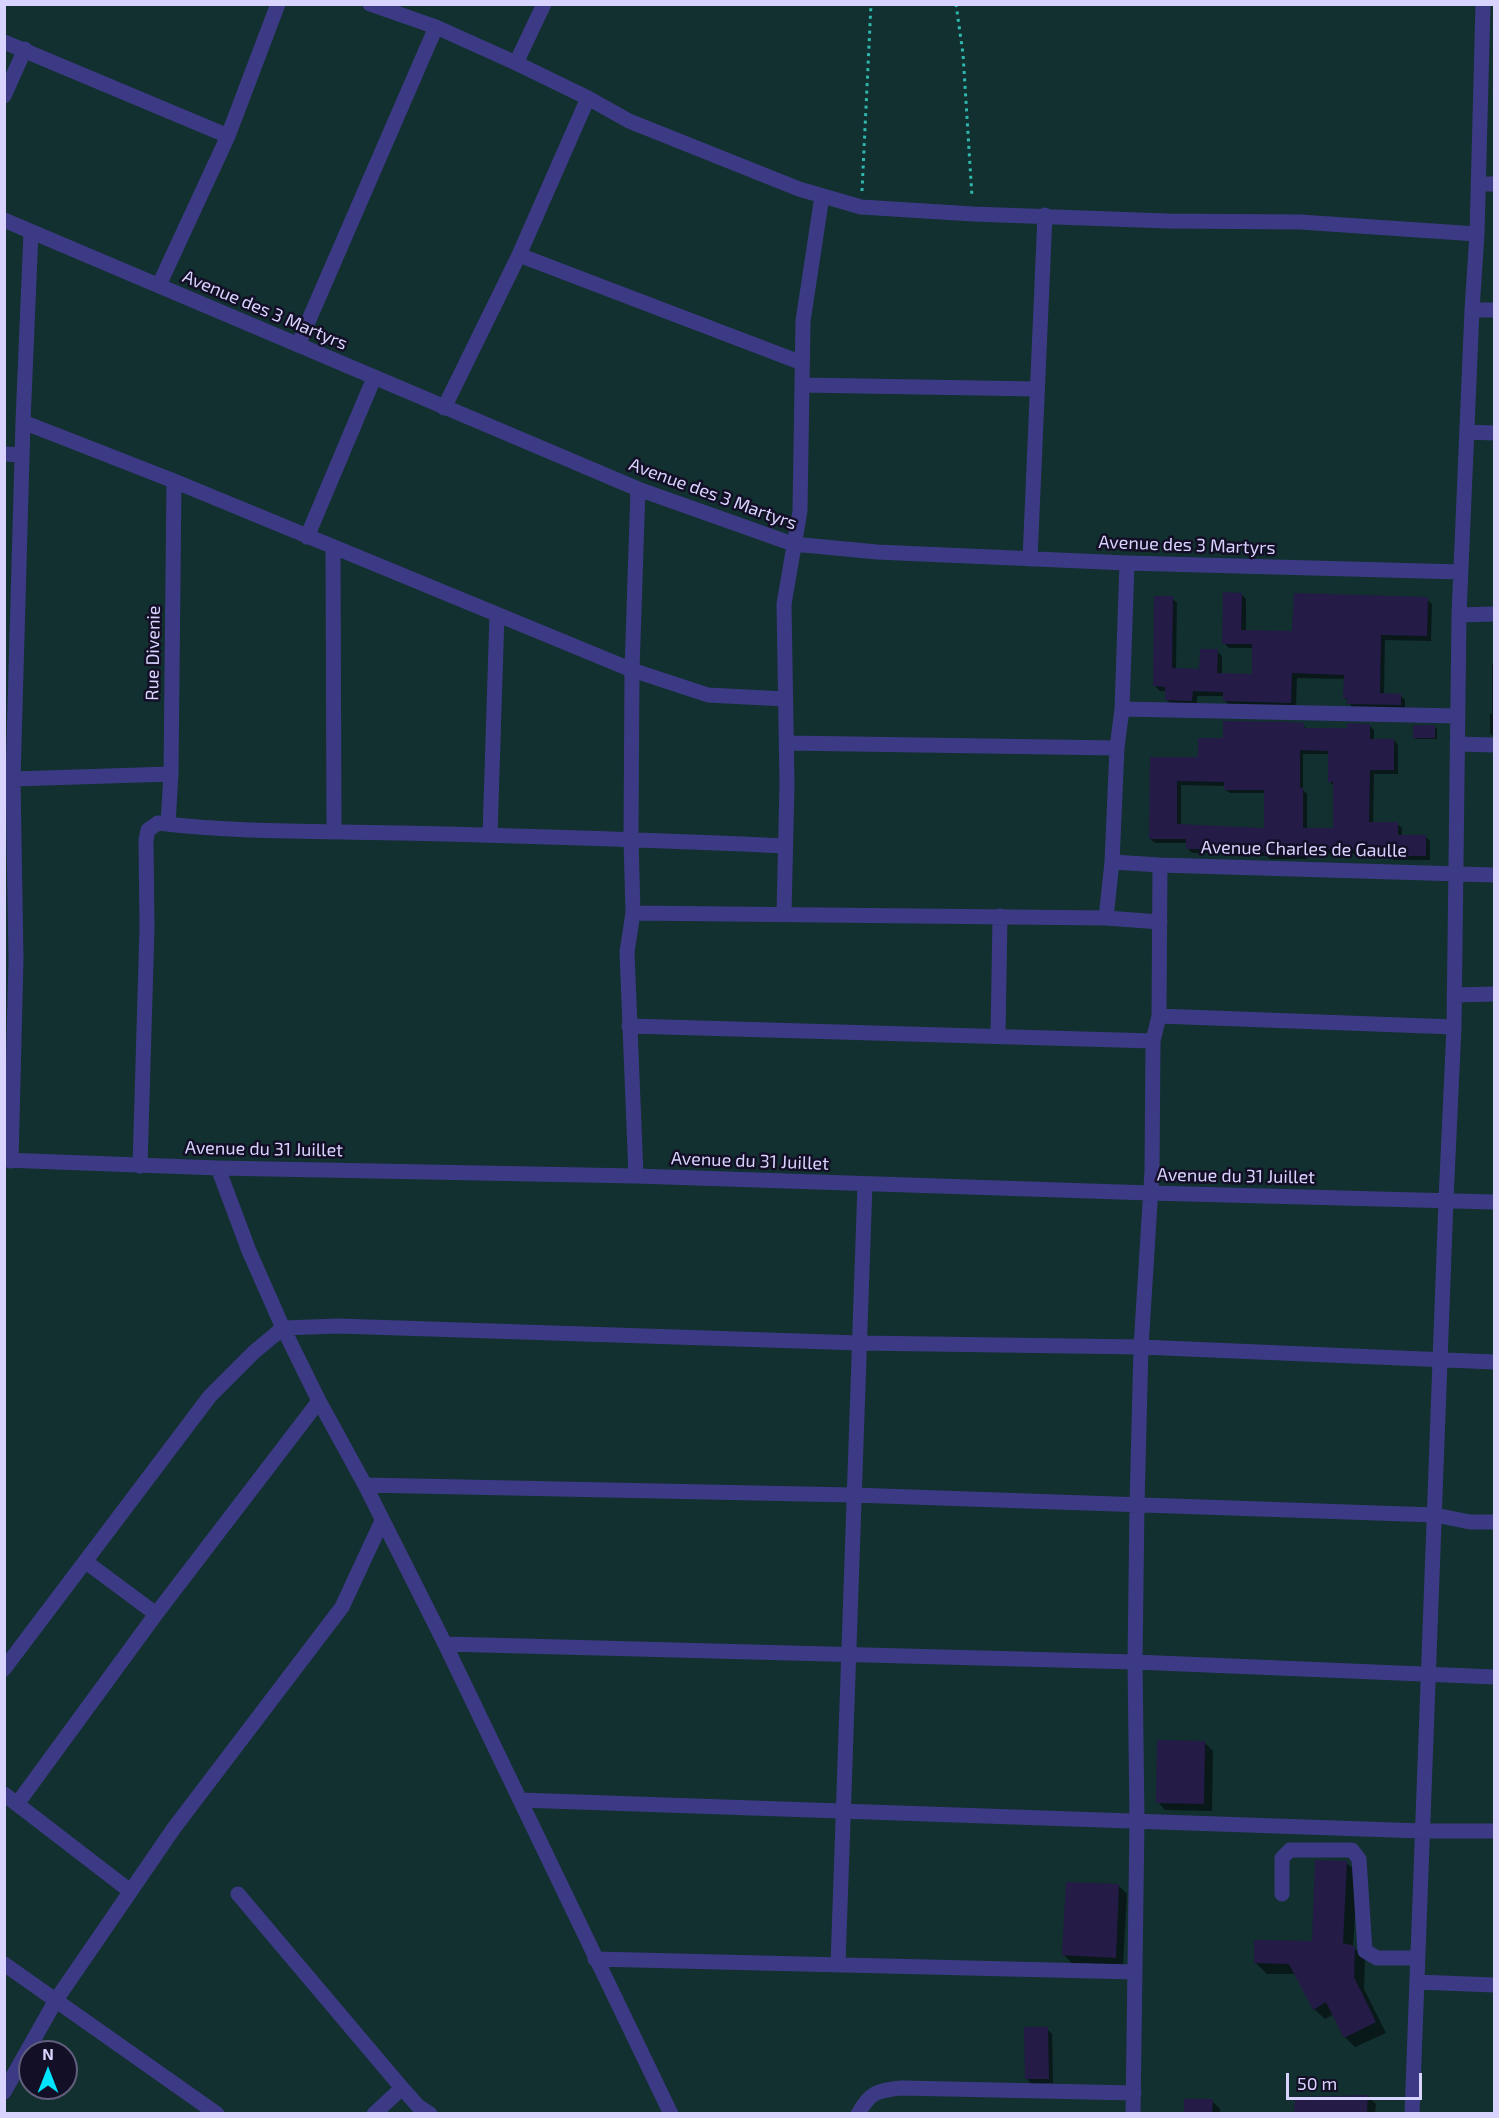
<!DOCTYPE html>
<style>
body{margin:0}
#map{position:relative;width:1499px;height:2118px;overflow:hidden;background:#130f26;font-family:"Exo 2",sans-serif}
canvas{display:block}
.frame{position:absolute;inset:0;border:6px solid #d9d4ff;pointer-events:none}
.north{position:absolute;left:18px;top:2040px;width:60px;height:60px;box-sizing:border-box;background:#130f26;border:2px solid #625e7d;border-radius:50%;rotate:0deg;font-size:16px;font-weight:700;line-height:24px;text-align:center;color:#d9d4ff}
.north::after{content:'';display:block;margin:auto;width:21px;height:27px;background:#00e5ff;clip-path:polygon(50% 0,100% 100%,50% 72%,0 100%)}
.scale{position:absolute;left:1286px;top:2073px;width:136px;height:27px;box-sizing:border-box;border:3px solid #d9d4ff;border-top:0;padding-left:8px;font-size:18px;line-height:21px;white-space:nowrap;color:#d9d4ff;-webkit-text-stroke:4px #130f26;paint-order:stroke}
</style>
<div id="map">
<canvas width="1499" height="2118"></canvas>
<div class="frame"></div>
<div class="north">N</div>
<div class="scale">50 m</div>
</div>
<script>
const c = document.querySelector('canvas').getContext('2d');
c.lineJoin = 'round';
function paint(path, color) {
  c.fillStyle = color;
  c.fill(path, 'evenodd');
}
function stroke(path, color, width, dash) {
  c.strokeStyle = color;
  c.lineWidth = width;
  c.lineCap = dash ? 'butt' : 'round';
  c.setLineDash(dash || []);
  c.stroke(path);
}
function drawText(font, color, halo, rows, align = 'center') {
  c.font = font + ' "Exo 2",sans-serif';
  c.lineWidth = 5;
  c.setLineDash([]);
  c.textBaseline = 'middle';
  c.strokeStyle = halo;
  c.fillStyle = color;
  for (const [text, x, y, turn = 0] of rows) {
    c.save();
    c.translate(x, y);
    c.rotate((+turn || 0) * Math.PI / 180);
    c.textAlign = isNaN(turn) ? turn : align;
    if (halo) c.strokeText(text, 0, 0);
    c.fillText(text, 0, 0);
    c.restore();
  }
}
paint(new Path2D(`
 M5,5h1489v2108l-1489,1zM30,2052h36v36h-36z`), '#12302f');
paint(new Path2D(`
 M1241,594l5,5v32l47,2 134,-34 5,5 -1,37 -46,-1 -1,55h16l5,5v9l-52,-1 -9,-11 1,-18 -48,-1 -1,29 -66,-1 -5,-5v-5h-28v9h-25l-5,-5v-9h-7l-5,-5 17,-88 5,5 -1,66 25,1 16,-19 5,5v19h31l1,-27h-25l-5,-5z
 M1492,664h2v73l-4,-4v-19h2z
 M1303,725l5,5h40l21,-5 5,5v10h20l4,5v29h-24l-1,50h24l5,4v8h23l5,5v19h-37l-5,-6 -81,-1v6h-37l-3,-3h-37l-3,-3h-35l-4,-4v-6h-33l-5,-4 1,-81h48l26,-19zM1303,754h27v28l5,5v42h-28v-35l-4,-4zM1181,785l44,1v3l5,4h36v36l-85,-4z
 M1435,727l2,2v10h-21l-2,-2z
 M1205,1743l8,8 -1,60 -47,-1 -7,-8z
 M1347,1863l11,10 -5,74 12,11 -1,31 22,44 -31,14 -10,-10 -11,-23 -9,5 -11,-10 -18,-35h-29l-11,-11 58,-21z
 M1119,1886l8,8 -4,71 -51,-2 -8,-8z
 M1047,2029l5,5 1,49 -21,1 -5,-5z
 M1368,2096l8,8 -1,10h-79z
 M1212,2101l8,8v5h-35z`), '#0007');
paint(new Path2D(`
 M1223,592l19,1 -1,37 51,1 2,-38 134,4 -1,39 -46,-1 -1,58 21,1v11l-54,-1v-6h-4l1,-23 -52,-2 -1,30 -68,-2v-9l-30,-1 -1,10 -27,-1v-13l-12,-1 1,-90h19l-1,72 27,1 1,-20h18l-1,24 35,1v-30h-30z
 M1223,721l68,1 13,1v5h43v-5l23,1v15h24v31h-24l-1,52h29v13h28v21h-39v-6l-84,-1v7l-39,-1v-3h-40v-3h-38v-10h-37l1,-82h48v-19h25zM1300,750l28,1v31h5v46h-30v-40h-3zM1177,781l47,1v8h40v38l-87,-4z
 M1413,725h22v13h-22z
 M1157,1740l48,1 -1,63 -48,-1z
 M1315,1860l32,1 -4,82 12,3 -1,31 22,45 -32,16 -18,-36 -13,8 -24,-46 -35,-1v-23l58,1z
 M1066,1882l53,2 -3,74 -54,-3z
 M1024,2027h24l1,52h-24z
 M1368,2095l-1,19h-73l1,-17z
 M1184,2099h29l-1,15h-28z`), '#241b47');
stroke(new Path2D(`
 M956,4l7,50 9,143
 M862,191l9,-187`), '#2fb8b0', 3, [3, 4.5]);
stroke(new Path2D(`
 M370,4l66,23 80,36 72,35 41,23 170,68 62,18 112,7 194,7 133,1 177,12
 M4,42l224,94
 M516,63l28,-59
 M4,96l21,-47
 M1478,184h16
 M4,220l634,269 155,55 84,8 250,11 334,9
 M519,255l283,108
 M159,285l69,-149 50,-132
 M1472,310h22
 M298,345l138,-318
 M802,385l235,4
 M444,408l75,-153 69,-157
 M23,422l151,59 458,189 76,25 77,4
 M1467,432l27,1
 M4,454l18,1
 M307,537l67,-159
 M333,548l1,283
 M1030,559l15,-344
 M1459,615l35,-1
 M1122,709l336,7
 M787,743l330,5
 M1457,744l37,1
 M13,779l158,-5
 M168,824l3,-50 3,-293
 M490,835l7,-221
 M1112,862l48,3 334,10
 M633,913l473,5 54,4
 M784,913l3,-129 -3,-180 16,-93 3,-190 19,-125
 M1106,918l6,-56 5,-114 5,-39 5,-146
 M1454,995l40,-1
 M1159,1016l295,11
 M629,1026l524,15
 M998,1036l2,-120
 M4,1160l214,8 418,8 514,17 344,9
 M11,1161l5,-202 -3,-180 10,-357 8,-190
 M140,1166l7,-238 -1,-88 2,-10 10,-7c81,10 164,8 245,10 128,3 255,7 382,13
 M218,1168l31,83 34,77 36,73 46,84 80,159 226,470
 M636,1176l-9,-224 6,-39 -2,-74 1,-169 6,-181
 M365,1485l488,10 582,20 35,7h24
 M86,1562l70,52 163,-213
 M445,1644l690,18 359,15
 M4,1669l206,-273 44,-44 29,-24 55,-2 522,17 281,4 353,15
 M4,1794l126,97
 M520,1800l902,31h72
 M17,1804l139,-190
 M238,1894l164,194
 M1282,1894v-36l8,-8h62l7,9 6,92 12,7h40
 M595,1959l540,13
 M4,1964l213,150
 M838,1965l27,-781
 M1417,1982l77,3
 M4,2092l52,-92 118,-172 168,-221 40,-86
 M374,2114l28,-26 16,18 12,8
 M858,2114c12,-22 20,-24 44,-26l232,5
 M1133,2114l4,-294 -2,-158 2,-158 4,-157 11,-176 1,-130 6,-25 1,-151
 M1412,2114l34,-914 8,-173 5,-412 13,-305 5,-76 6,-230`), '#3d3a85', 15);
drawText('18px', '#d9d4ff', '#130f26', [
 ["Avenue des 3 Martyrs",265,310,23],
 ["Avenue des 3 Martyrs",713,494,20],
 ["Avenue des 3 Martyrs",1187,545,2],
 ["Rue Divenie",153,653,-89],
 ["Avenue Charles de Gaulle",1304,849,1],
 ["Avenue du 31 Juillet",264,1149,1],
 ["Avenue du 31 Juillet",750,1161,2],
 ["Avenue du 31 Juillet",1236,1176,1]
]);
</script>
